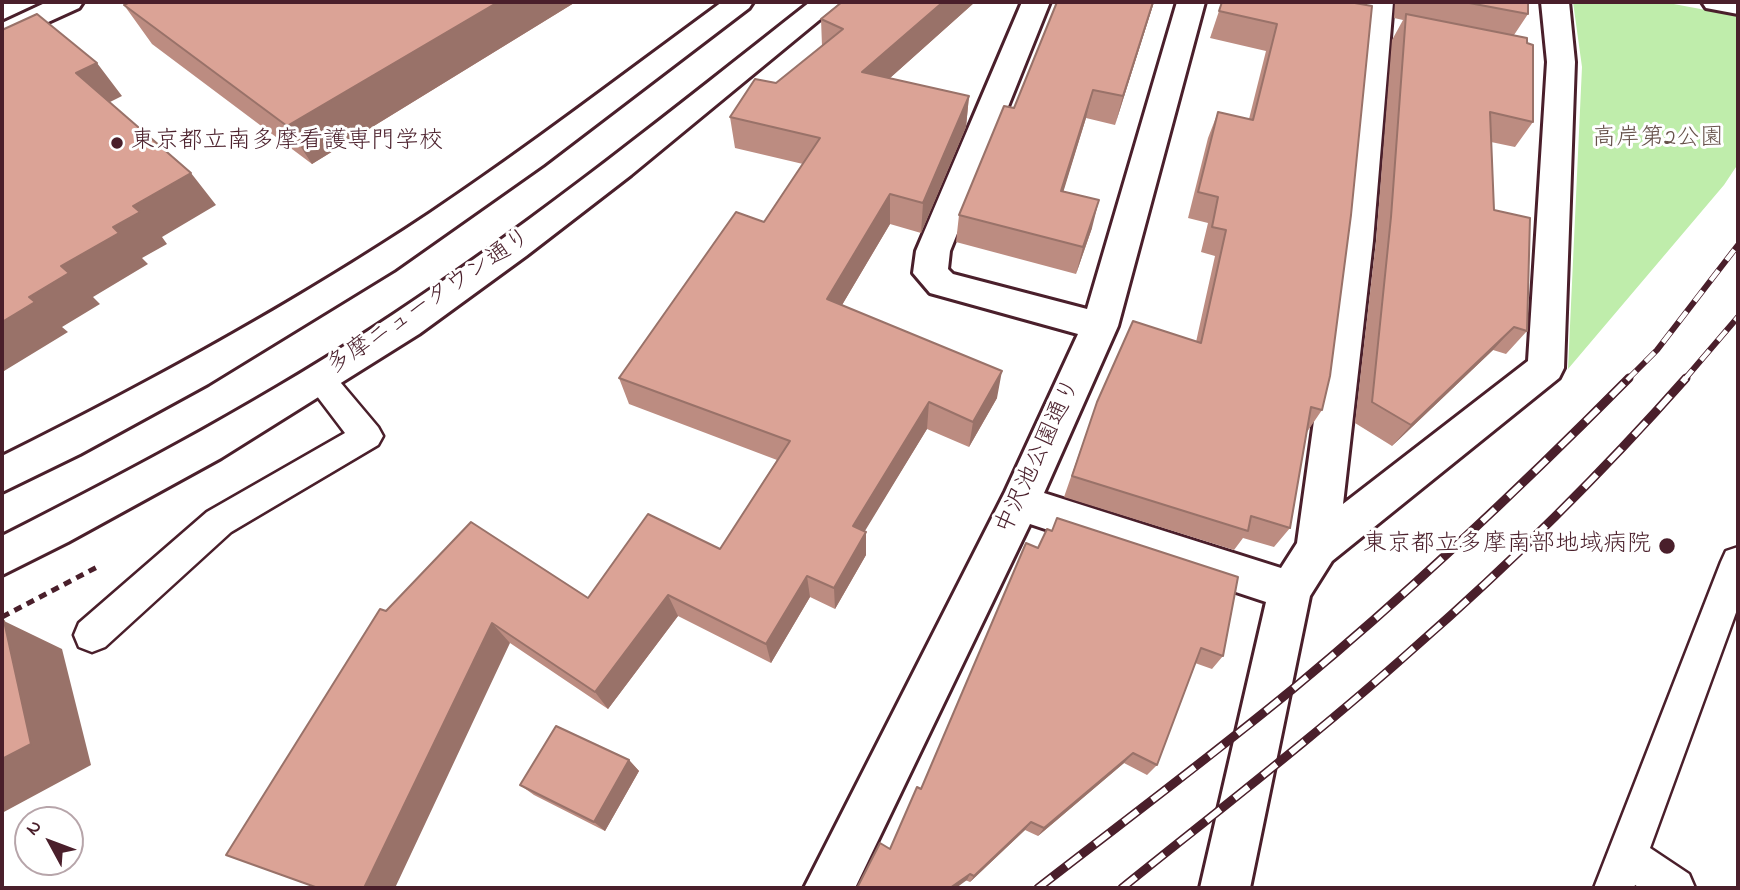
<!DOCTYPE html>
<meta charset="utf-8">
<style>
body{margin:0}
#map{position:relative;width:1740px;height:890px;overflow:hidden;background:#fff;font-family:"Indie Flower",sans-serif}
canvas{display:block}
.frame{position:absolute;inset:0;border:4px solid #4a1f2b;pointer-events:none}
.north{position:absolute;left:14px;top:806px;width:70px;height:70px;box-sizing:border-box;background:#fff;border:2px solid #b7a5aa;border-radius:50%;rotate:311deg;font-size:19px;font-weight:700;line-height:28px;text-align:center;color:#4a1f2b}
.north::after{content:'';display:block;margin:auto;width:24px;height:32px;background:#4a1f2b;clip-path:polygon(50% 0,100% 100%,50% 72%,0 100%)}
</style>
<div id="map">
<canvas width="1740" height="890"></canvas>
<div class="frame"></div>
<div class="north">N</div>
</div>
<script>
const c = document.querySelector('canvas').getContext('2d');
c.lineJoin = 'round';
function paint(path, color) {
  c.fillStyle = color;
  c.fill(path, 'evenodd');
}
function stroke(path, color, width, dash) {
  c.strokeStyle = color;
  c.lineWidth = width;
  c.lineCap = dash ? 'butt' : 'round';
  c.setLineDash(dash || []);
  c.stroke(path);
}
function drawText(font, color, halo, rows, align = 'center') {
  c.font = font + ' "Indie Flower","Klee One",sans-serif';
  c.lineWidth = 6;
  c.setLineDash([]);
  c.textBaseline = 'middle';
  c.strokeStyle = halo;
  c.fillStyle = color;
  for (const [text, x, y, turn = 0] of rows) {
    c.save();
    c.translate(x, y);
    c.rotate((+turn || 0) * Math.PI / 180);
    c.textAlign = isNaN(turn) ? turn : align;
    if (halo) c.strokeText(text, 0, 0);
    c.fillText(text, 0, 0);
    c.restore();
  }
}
paint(new Path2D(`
 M1573,2h90l75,14v148l-14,21 -156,184 14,-302z`), '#bfedab');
const lane = new Path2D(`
 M319,367l11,3 48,57 5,9 -5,9 -147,87 -126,115 -13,5 -13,-5 -5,-12 5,-12 128,-111 138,-79 -41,-54 4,-9z
 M1738,547v60l-88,241 39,26 6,14h-55l-5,-3 -1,3h-40l127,-326 5,-11z`);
const street = new Path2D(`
 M1022,2h28l-100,249 -2,18 5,5 134,35 90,-307h28l-87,324 -74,167 237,75 16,-25 42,-302 26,-239h28l-20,239 -30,263 185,-143 19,-299 -6,-60h28l6,60 -11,306 -5,10 -227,183 -22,35 -60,292h-50l66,-286 -236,-78 -175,364h-51l201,-396 73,-158 -148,-41 -17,-20 3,-22z
 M1702,2h36v12l-32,-6z`);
const secondary = new Path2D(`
 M47,2h36l-4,6 -77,35v-20z
 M722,2h31l-4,6 -206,157 -149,105 -186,114 -128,70 -78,38v-36c147,-73 291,-152 428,-243 100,-67 195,-140 292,-211z
 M810,2h31l-210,173 -105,81 -107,78 -198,124 -153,84 -66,33v-39c134,-68 267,-139 392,-222 145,-96 280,-205 416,-312z`);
stroke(lane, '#4a1f2b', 5);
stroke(street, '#4a1f2b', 6);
stroke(secondary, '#4a1f2b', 6);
stroke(new Path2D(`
 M2,617l97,-51`), '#4a1f2b', 5, [8, 6]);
paint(lane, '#fff');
paint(street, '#fff');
paint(secondary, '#fff');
const railFar1 = new Path2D(`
 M1627,380l30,-30 81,-105
 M1684,380l54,-63`);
const rail = new Path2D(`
 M1038,888c85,-66 172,-131 256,-200 117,-97 228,-202 335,-310
 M1122,888c98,-79 198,-156 292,-240 96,-84 187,-174 272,-270`);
stroke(railFar1, '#4a1f2b', 6);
stroke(rail, '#4a1f2b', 9);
stroke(railFar1, '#fff', 4.5, [13]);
stroke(rail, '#fff', 6, [18]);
paint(new Path2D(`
 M842,2h133l-85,76 79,18 -3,31 -45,106 -31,-9 -48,81 155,93 -28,49 -42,-18 -63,102 2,24 -31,54 -25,-12 -39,66 -93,-47 -70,93 -98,-66 -124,-32 202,-13 132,-49 57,-89 -148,-56 -10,-26 145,-156 39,-58 -68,-16 -5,-31 46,-34 46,-37 -1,-27z
 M1057,2h97l-39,123 -29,-7 -23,73 29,37 -16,46 -120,-32 3,-27 55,-107z
 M1222,2h144l-1,3 -43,405 -15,22 -17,96 -16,19 -31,-9 -9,12 -170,-53 33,-95 99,-60 19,-86 -14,-4 7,-29 -20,-5 20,-80 10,-26 31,7 17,-68 -56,-13z
 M1395,2h133v12l-14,21 19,87 -18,25 -24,-5 3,68 33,121 -21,23 -13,-4 -101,96 -37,-23 21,-182 16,-201 11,-20 -9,-2z
 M574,3l-262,161 -160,-120 -28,-39z
 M1026,543l197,113 -11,13 -17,-6 -38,102 -10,10 -23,-12 -86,73 -13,-6 -55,52 -80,-33 31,-60z
 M629,760l10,11 -34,60 -71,-36 -14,-10z`), '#bc8c81');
paint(new Path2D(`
 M498,2h75l1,1 -262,161 -25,-38z
 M943,2h32l-113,101v-31z
 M1153,2h1l-39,123 8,-29z
 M97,63l25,33 -20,10 -26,-33z
 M1093,90l-7,28 -31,101 6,-28z
 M969,96l-3,31 -45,106 2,-30z
 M191,173l25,32 -54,32 5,7 -25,14 6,6 -55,33 7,7 -38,23 6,5 -64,39 -2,-2v-47l59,-56 52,-39 20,-21z
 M890,194v30l-61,103 -2,-28z
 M1099,200l-7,28 -16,46 7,-27z
 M1514,327l-21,23 -101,96 19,-21z
 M1002,371l-5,27 -28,49 4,-25z
 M929,402l-2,27 -73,120 -1,-23z
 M866,532v23l-31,54 -1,-21z
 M807,576l3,21 -39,66 -5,-19z
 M668,595l10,21 -70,93 -13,-17z
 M4,621l58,28 29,116 -89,48z
 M492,623l18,20 -115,245h-31z
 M1133,753l-9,10 -86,73 6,-8z
 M629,760l10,11 -34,60 -11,-9z
 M1031,822l-6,8 -55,52 4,-6z
 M970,874l-3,6 -11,8h-6z`), '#997269');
const building = new Path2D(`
 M130,2h368l-211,124 -163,-121z
 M842,2h101l-81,70 107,24 -46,107 -33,-9 -63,105 175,72 -29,51 -44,-20 -76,124 13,6 -32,56 -27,-12 -41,68 -98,-49 -73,97 -103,-69 -128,265h-46l-92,-33 154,-246 6,2 85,-89 117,76 60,-84 72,35 70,-108 -171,-63 117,-166 28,10 56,-84 -90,-21 25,-38 21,4 67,-54 -22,-10z
 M1057,2h96l-30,94 -30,-6 -32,101 38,9 -16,47 -124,-32 45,-109 10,2z
 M1222,2h127l23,4 -21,209 -21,161 -8,34 -11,-3 -21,121 -39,-12 -3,15 -176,-55 25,-74 36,-81 68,22 25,-113 -14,-3 6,-30 -20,-5 20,-80 35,8 24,-96 -58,-13z
 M1464,2h64v12z
 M37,14l60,49 -21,10 115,100 -58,33 7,6 -27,15 6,6 -58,33 8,7 -40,24 6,5 -33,20v-292z
 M1406,14l121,24v5l6,2v77l-43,-10 4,98 36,8 -3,113 -13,-4 -103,98 -39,-23 19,-185z
 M1057,518l181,59 -15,79 -22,-8 -44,117 -24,-12 -89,75 -13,-6 -57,54 -4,-2 -20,14h-93l23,-45 10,6 27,-62 4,2 105,-246 12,5 9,-19 5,2z
 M4,621l27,123 -29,15v-137z
 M556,726l73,34 -35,62 -74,-37z`);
paint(building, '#dba396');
stroke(building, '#997269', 2);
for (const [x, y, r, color] of [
 [117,143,7,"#4a1f2b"],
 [1667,546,9,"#4a1f2b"]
]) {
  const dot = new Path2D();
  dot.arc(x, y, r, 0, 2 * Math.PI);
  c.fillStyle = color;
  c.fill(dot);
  stroke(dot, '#fff', 2.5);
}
drawText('24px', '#67524b', '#fff', [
 ["高岸第2公園",1658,140]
]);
drawText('24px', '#4a1f2b', '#fff', [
 ["東京都立南多摩看護専門学校",131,143],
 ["東京都立多摩南部地域病院",1651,546,"right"]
], 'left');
drawText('24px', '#4a1f2b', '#fff', [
 ["多摩ニュータウン通り",430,303,-34],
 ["中沢池公園通り",1040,457,-65]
]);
</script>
